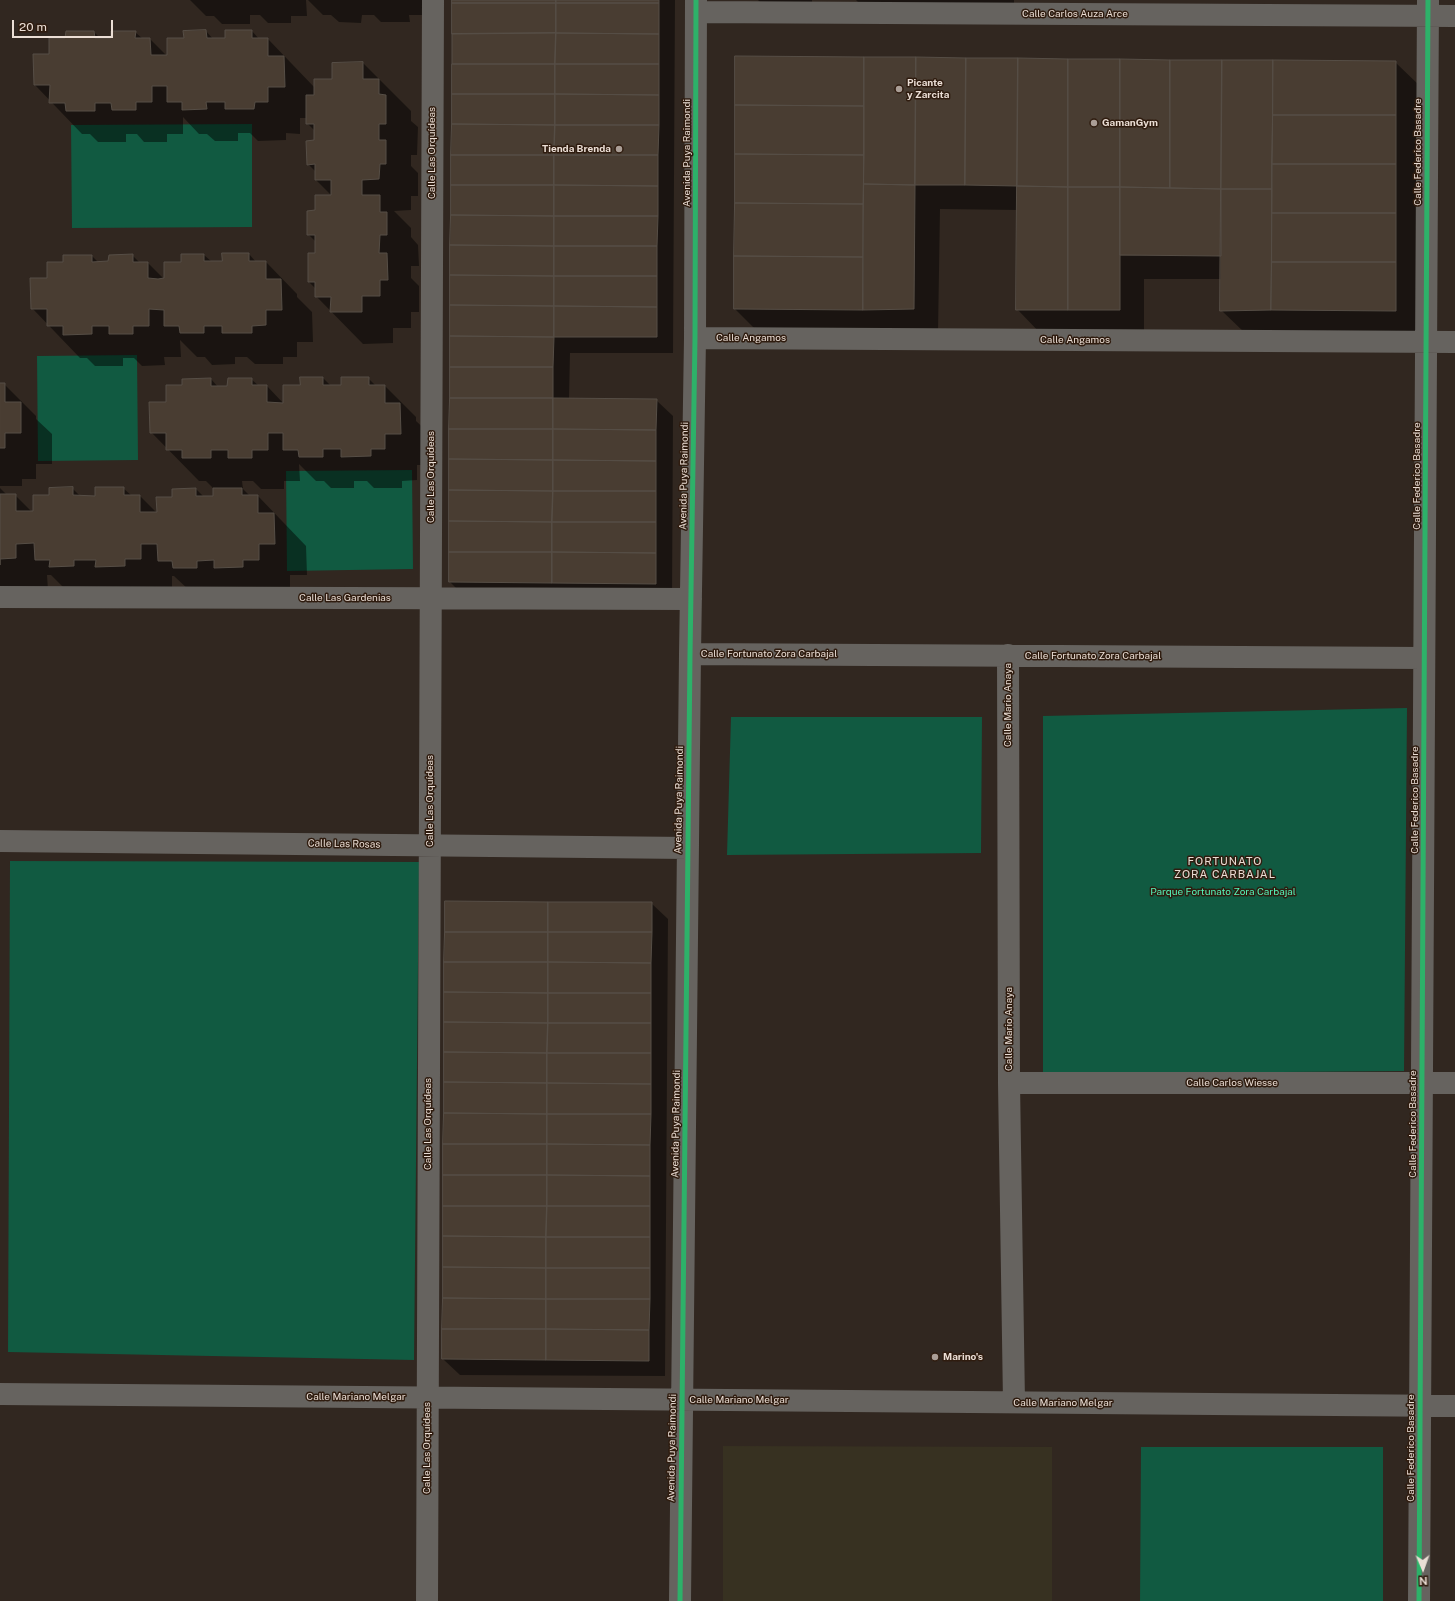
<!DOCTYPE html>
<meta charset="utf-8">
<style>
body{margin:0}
#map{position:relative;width:1455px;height:1601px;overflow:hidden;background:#312720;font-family:"Public Sans",sans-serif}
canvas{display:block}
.north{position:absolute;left:1403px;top:1549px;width:40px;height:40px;-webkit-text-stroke:3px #2f1c0f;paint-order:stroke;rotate:178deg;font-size:11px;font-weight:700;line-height:16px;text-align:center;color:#ebded5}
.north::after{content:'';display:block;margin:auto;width:14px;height:18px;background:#ebded5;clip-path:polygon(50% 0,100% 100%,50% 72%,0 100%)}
.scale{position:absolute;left:12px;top:20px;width:101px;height:18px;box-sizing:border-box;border:2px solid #ebded5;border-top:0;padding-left:5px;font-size:12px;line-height:14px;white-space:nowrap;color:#ebded5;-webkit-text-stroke:3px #2f1c0f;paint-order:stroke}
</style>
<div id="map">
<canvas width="1455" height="1601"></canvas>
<div class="north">N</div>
<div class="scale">20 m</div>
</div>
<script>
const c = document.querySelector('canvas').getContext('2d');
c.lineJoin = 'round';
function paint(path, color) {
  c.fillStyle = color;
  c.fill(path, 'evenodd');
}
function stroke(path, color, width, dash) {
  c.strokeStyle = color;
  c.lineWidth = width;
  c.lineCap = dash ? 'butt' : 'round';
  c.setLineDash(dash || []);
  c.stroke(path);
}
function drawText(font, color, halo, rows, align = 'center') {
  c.font = font + ' "Public Sans",sans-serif';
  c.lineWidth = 3;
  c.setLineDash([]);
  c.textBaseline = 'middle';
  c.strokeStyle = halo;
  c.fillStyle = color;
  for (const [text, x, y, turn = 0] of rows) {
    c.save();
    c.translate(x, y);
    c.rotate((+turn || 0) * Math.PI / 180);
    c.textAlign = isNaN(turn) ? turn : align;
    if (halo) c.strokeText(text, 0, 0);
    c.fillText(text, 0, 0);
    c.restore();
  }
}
paint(new Path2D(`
 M723,1446l329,1v154h-329z`), '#373121');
paint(new Path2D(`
 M252,124v103l-180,1 -1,-103z
 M137,355l1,105 -100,1 -1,-105z
 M412,470l1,99 -126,2 -1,-100z
 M1407,708l-3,363 -361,3v-358z
 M731,717h251l-1,136 -254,2z
 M10,861l409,1 -5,498 -406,-8z
 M1141,1447h242v154h-243z`), '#115a41');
paint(new Path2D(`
 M190,0h116l1,16h-16v7h-23l-8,-8h-10v9h-28l-8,-8h-8z
 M308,0h116v15h-15l1,7h-29l-7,-7h-12l-1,8 -22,-1 -8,-7h-8z
 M453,0h222l-2,353h-103l-1,46 87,1 17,16 -1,183 -206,-1 -16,-16z
 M758,0h54v6h-48z
 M856,0h158v6h-152z
 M206,31l7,8h13l26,-8 7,8h9l47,49 48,-25 48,48v10l7,6 -1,28h-6v11l7,7v23h-7v14l-17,1 17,17v9l7,8 1,21h-8v12l8,8v26h-8v16h-18v15l-30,1 -47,-48v-7l-7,-7 7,-28v-12l-8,-8 8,-23 16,-15 -16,-16v-8l-8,-8 7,-23v-10l-8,-8v-5h-7v16l-14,-1v7l-28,1 -8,-8h-12v8h-23l-8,-7h-8l-16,-17v17h-16v8h-23l-7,-8h-11v8h-28l-8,-8h-8l-47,-49 15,-30 16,-16 28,-7 7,7h11l23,-7 8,7h7l18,18 17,-18z
 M736,57l659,5 25,24v249l-174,-1 -25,-24 1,-31h-78v55h-103l-24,-25 1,-99 -78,-1 -2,124h-179l-24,-24z
 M249,254l7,8h10l31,32v3l15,15 1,30h-16v15h-14v7h-28l-8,-7h-12v7l-23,1 -7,-8h-8l-17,-17 1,17h-17l1,8 -23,1 -8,-8h-11v8h-28l-8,-8h-7l-48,-50 16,-29 16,-16 28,-7 7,7 10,-1 23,-7 8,8h8l17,17 17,-17 22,-8 8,7h11z
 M323,378l8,8h11l26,-8 8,8h9l31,31v4l16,15v29h-15v15l-15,1v7h-28l-7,-7h-13v7h-23l-7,-7h-8l-17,-17 1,17h-16v8h-23l-8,-8h-11l1,8 7,7h8l48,50 1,29h-17v16l-99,1 -17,-16h-2v15h-105l-16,-16h-4l1,15 -48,4v-106l7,7h8l17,17h2l16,-16 22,-8 8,8 16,1 27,-9 9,8h8l18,18 15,-16 23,-9 8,8h10v-8l-8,-8h-7l-48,-49 16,-29 16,-17 28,-7 7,8h10l23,-8 8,7h8l17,18 17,-18z
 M0,384h4l32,32v3l16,15v30h-16v15h-14v7h-22z
 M651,903l17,16 -3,457 -205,-1 -17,-16z`), '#0007');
const building = new Path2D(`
 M452,0h104v3h-104z
 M556,0h103v3h-103z
 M452,3h104v30l-104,1z
 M556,3h103v31l-103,-1z
 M206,30l1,8h18v-8h27v8h16v18h16l1,31h-17v15h-13l-1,7h-29v-7h-19l1,7 -25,1v-8h-15v-16h-15v16h-16v8h-24l-1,-7h-16v8h-29l-1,-8h-16l1,-18h-16l-1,-31h16v-16h16l1,-7h28l1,7h16v-7h25l-1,7h15l1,17h16v-17h17l-1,-7z
 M556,33l103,1v30h-104z
 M556,33l-1,31h-103v-30z
 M735,56l129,1v49l-129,-1z
 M864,57h52l-1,128 -51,-1z
 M916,57l50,1 -1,127h-50z
 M966,58h52l-1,128 -52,-1z
 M1018,58l50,1v128l-51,-1z
 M1068,59h52v128h-52z
 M1120,59l50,1v128l-50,-1z
 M1170,60h52l-1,129 -51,-1z
 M1222,60h51l-1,129h-51z
 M1273,60l123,1v54h-123z
 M363,62v17h16v15l7,1v29h-7v16h7v24h-6l-1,15 -17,1v15h18v17h7v23h-7l-1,18h8l1,27h-8v16h-18v16h-32l1,-15h-16v-15h-7v-29h7v-18h-8v-24l8,-1v-15h16v-15h-16v-16l-8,1 -1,-24 8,-1v-16h-8v-29h8v-16h18v-16z
 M452,64h103v30h-103z
 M555,64h104v31l-104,-1z
 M452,94h103v31l-103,-1z
 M555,94l104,1v30h-104z
 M735,105l129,1v49l-129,-1z
 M1273,115h123v49h-124z
 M452,124l103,1 -1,30h-103z
 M555,125h104l-1,30h-104z
 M735,154l129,1 -1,49 -128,-1z
 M451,155h103v30h-103z
 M554,155h104v31l-104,-1z
 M1272,164h124v49h-124z
 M864,184l51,1 -1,124 -51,1z
 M451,185h103v31l-103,-1z
 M554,185l104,1v30h-104z
 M1017,186l51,1v123h-52z
 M1068,187h52v123h-52z
 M1120,187l101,2v67l-101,-1z
 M1221,189h51l-1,121 -51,1z
 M735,203l128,1v53l-129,-1z
 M1272,213h124v49h-124z
 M451,215l103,1v30l-104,-1z
 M554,216h104l-1,30h-103z
 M450,245l104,1v30l-104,-1z
 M554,246h103v30h-103z
 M222,253h27v8h17v18h15l1,31h-16v15l-14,1v7h-30v-7h-18v7h-24l-1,-7h-15v-16l-15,-1v17h-16v8h-24v-8h-17v8l-29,1v-9h-16v-17h-16l-1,-31h17v-16h16v-7h29v7l16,-1 1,-6 24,-1v8h15v16l10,1 6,-1v-16h17v-8h23v7h18z
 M734,256l129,1v53l-129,-1z
 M1272,262h124v49l-125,-1z
 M450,275l104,1v30l-104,-1z
 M554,276h103v31l-103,-1z
 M450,305l104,1v31l-104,-1z
 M554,306l103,1v30h-103z
 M450,336l104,1 -1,30h-103z
 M450,367h103v31h-103z
 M300,377h23v8h18v-8h28v8h16v18h15l1,31h-16v15h-14v7l-30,1v-8h-18v8h-24l-1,-7h-15v-17h-15v17h-16v8h-24v-8h-17v8h-29v-8h-16v-17h-16l-1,-31h17v-17h16v-6l29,-1v8h16l1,-8h24v7h15v17l16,1v-18h17z
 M0,383h5v19h16v31h-16v15h-5z
 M450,398h103v31h-104z
 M553,398l104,1 -1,31 -103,-1z
 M449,429h104v31l-104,-1z
 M553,429l103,1v31l-103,-1z
 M449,459l104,1v31l-104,-1z
 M553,460l103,1v30h-103z
 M73,487v8l22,1v-9h29v8h16v17h17l-1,-15h16v-8l24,-1v8h17v-8h29v7h16v18h16l1,31h-16v16h-16v7l-29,1v-8l-17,1v7h-24l-1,-7h-14l-1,-17h-16v15h-16v7l-30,1 1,-7h-22v6l-25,1 1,-7h-15l-1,-17 -18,1v14l-16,1v6v-71h16v17h17v-16h16v-7z
 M449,490l104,1 -1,31 -103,-1z
 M553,491h103v31h-104z
 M449,521l103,1v30h-103z
 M552,522h104v31l-104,-1z
 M449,552h103v31l-103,-1z
 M552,552l104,1v31l-104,-1z
 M445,901l103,1v30h-103z
 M548,902h104v30h-104z
 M445,932h103v30h-104z
 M548,932h104l-1,31 -103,-1z
 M444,962h104v31l-104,-1z
 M548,962l103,1v30h-103z
 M444,992l104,1v30l-104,-1z
 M548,993h103v30h-103z
 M444,1022l104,1 -1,30 -103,-1z
 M548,1023h103v30h-104z
 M444,1052l103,1v30l-103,-1z
 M547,1053h104v31l-104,-1z
 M444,1082l103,1v31l-103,-1z
 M547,1083l104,1v30h-104z
 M444,1113l103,1v30h-104z
 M547,1114h104l-1,31 -103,-1z
 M443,1144h104v31h-104z
 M547,1144l103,1v31l-103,-1z
 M443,1175h104v31h-104z
 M547,1175l103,1v30h-103z
 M443,1206h104l-1,31 -103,-1z
 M547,1206h103v31h-104z
 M443,1236l103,1v31l-103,-1z
 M546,1237h104v31h-104z
 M443,1267l103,1v31l-103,-1z
 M546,1268h104v31h-104z
 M443,1298l103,1v30h-104z
 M546,1299h104l-1,31 -103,-1z
 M442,1329h104v31l-104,-1z
 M546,1329l103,1v31l-103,-1z`);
paint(building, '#493d32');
stroke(building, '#564e46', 1);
stroke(new Path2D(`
 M696,12l759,4
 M695,338l760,4
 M0,597l691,2
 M690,654l734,4
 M1008,655l1,428 5,319
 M0,841l688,7
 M1009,1083h446
 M0,1394l1455,12
 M427,1601l6,-1601
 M680,1601l10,-947 5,-316 1,-338
 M1419,1601l9,-1601`), '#66635f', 22);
stroke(new Path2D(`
 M680,1601l10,-947 5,-316 1,-338
 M1419,1601l9,-1601`), '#2db169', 5);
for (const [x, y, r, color] of [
 [899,89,4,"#aa9e96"],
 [1094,123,4,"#aa9e96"],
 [619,149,4,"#aa9e96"],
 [935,1357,4,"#aa9e96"]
]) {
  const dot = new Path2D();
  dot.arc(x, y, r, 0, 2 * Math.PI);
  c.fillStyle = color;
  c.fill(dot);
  stroke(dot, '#2f1c0f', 1.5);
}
drawText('10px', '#ebded5', '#2f1c0f', [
 ["Calle Carlos Auza Arce",1075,14],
 ["Calle Federico Basadre",1418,152,-90],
 ["Calle Las Orquídeas",432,153,-90],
 ["Avenida Puya Raimondi",687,153,-90],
 ["Calle Angamos",751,338],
 ["Calle Angamos",1075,340],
 ["Avenida Puya Raimondi",684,476,-89],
 ["Calle Federico Basadre",1417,476,-90],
 ["Calle Las Orquídeas",431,477,-90],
 ["Calle Las Gardenias",345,598],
 ["Calle Fortunato Zora Carbajal",769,654],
 ["Calle Fortunato Zora Carbajal",1093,656],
 ["Calle Mario Anaya",1008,705,-90],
 ["Avenida Puya Raimondi",679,800,-89],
 ["Calle Federico Basadre",1415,800,-90],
 ["Calle Las Orquídeas",430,801,-90],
 ["Calle Las Rosas",344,844,1],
 ["Calle Mario Anaya",1009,1029,-90],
 ["Calle Carlos Wiesse",1232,1083],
 ["Calle Las Orquídeas",428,1124,-90],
 ["Avenida Puya Raimondi",676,1124,-89],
 ["Calle Federico Basadre",1413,1124,-90],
 ["Calle Mariano Melgar",356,1397],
 ["Calle Mariano Melgar",739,1400],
 ["Calle Mariano Melgar",1063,1403],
 ["Calle Las Orquídeas",427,1448,-90],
 ["Avenida Puya Raimondi",672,1448,-89],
 ["Calle Federico Basadre",1411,1448,-90]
]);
drawText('bold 10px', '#ebded5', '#2f1c0f', [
 ["Picante",907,83],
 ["y Zarcita",907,95],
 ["GamanGym",1102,123],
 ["Tienda Brenda",611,149,"right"],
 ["Marino's",943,1357]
], 'left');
drawText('10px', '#55f4b9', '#2f1c0f', [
 ["Parque Fortunato Zora Carbajal",1223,892]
]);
c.letterSpacing = '1px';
drawText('11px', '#ebded5', '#2f1c0f', [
 ["FORTUNATO",1225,862],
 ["ZORA CARBAJAL",1225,875]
]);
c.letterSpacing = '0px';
</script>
